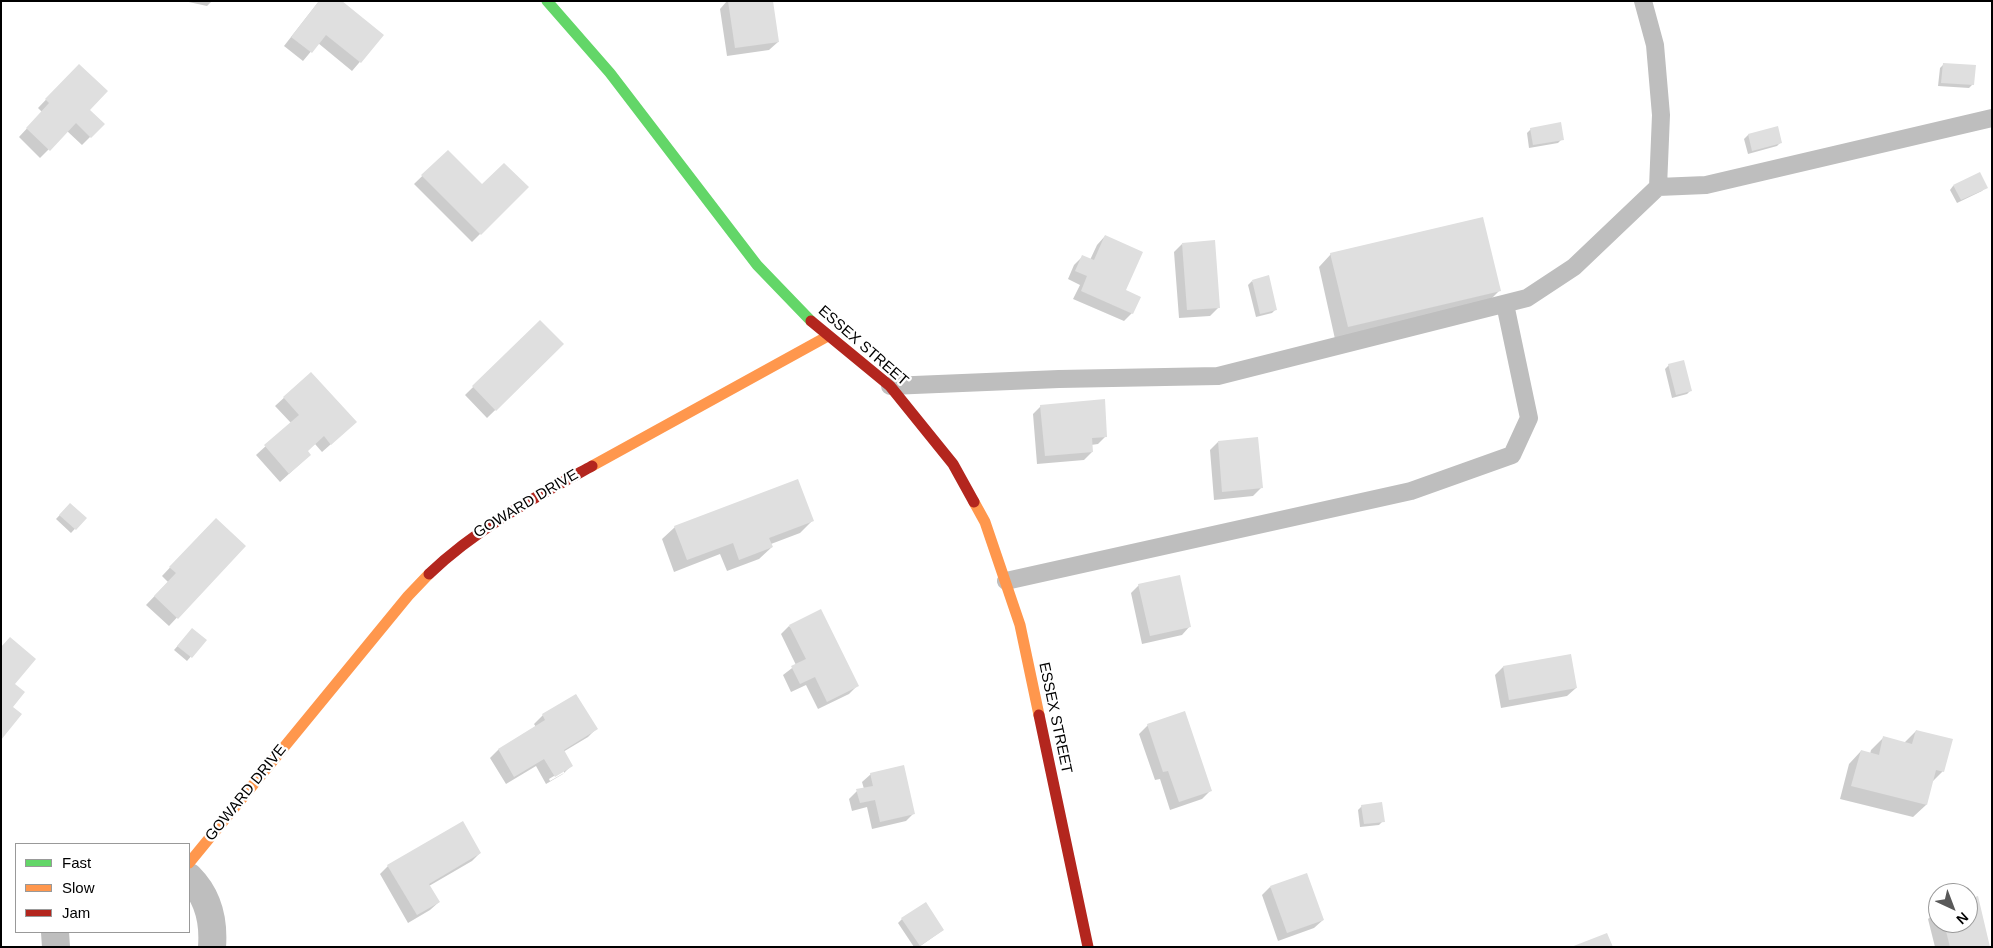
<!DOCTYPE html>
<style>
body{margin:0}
#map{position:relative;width:1993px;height:948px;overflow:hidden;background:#fff;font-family:Helvetica,sans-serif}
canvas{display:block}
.frame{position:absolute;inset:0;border:2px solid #000;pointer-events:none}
.legend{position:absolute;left:15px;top:843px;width:175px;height:90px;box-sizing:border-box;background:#fff;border:1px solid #999;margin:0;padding:6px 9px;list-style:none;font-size:15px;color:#000}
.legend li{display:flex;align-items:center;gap:10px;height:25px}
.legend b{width:25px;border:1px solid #999}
.north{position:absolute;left:1928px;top:883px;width:50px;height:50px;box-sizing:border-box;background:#fff;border:1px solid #999;border-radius:50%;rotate:137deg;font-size:14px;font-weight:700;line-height:20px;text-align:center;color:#000}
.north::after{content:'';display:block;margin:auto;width:18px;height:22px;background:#595959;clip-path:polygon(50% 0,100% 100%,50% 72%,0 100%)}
</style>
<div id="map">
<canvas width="1993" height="948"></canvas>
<div class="frame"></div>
<ul class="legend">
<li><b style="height:6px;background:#63d668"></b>Fast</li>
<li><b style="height:6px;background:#ff974d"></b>Slow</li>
<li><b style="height:6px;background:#b3261e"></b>Jam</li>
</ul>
<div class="north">N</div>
</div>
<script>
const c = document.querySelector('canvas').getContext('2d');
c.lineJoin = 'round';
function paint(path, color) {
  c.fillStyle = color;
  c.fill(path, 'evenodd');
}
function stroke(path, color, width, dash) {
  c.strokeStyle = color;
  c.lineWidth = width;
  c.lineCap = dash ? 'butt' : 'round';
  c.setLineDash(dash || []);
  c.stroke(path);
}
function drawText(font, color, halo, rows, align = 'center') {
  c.font = font + ' Helvetica,sans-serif';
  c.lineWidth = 4.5;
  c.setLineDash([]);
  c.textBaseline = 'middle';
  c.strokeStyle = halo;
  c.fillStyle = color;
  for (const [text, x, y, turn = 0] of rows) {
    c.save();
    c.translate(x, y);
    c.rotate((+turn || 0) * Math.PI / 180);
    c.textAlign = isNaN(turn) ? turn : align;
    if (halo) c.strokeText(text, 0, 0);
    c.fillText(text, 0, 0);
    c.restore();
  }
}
paint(new Path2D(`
 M184,1h28l-5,5z
 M319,1l64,34 -31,36 -34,-28 -15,18 -19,-15z
 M727,1h45l6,41 -9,8 -42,6 -7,-47z
 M1944,64l29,20 -4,4 -31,-2 2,-18z
 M79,65l10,45 14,14 -21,21 -15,-14 -27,27 -21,-21 23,-25 -4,-4z
 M1777,128l4,14 -4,4 -29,8 -4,-15 4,-4z
 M1531,129l31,10 -4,4 -29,5 -2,-15z
 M448,151l34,35 45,1 -55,55 -58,-58z
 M1953,186l33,1 -4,4 -25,12 -7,-13z
 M1105,236l27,77 -8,8 -51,-22 7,-14 -12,-6 6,-14 8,-8 8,3 7,-15z
 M1182,244l37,63 -9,9 -31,2 -5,-66z
 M1331,254l168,37 -12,12 -152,36 -16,-72z
 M1252,281l24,28 -4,4 -16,4 -8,-32z
 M540,321l23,23 -76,74 -22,-23z
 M1669,365l21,26 -3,3 -15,4 -7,-29z
 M311,373l36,57 -25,22 -7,-8 -9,7 -5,12 -21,19 -24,-27 35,-32 -16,-17z
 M1041,406l65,30 -8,8 -7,1 1,7 -8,8 -47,4 -4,-50z
 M1218,442l43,46 -8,8 -39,4 -4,-50z
 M70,504l15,14 -14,15 -15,-14z
 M812,521l-12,12 -29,11 1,3 -13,12 -32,12 -7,-17 -46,18 -12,-33 13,-12z
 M208,527l36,19 -75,80 -23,-21 22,-23 -6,-6z
 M1139,585l51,41 -8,9 -40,9 -11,-51z
 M789,626l68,60 -8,8 -31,15 -12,-24 -15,7 -8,-17 13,-10 -15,-31z
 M189,633l16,7 -18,21 -13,-11z
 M1503,667l73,21 -9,8 -66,12 -6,-33z
 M576,695l20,34 -8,8 -25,15 8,14 -8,8 -17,10 -10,-18 -30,18 -16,-26 8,-8 38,-23 -2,-3 9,-9zM564,770v3l-14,8 -1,-2z
 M1148,725l63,65 -9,9 -32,11 -10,-31 -5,1 -16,-46z
 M1916,731l27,40 -12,12 -5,22 -13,12 -73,-18 9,-35 12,-13 9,3 1,-4 12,-12 21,5z
 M871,774l43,39 -8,8 -34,8 -5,-22 -15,4 -3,-12 8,-8 7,-2 -2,-7z
 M1362,806l21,15 -4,4 -19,2 -2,-17z
 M480,853l-8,8 -43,25 10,16 -9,8 -22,13 -28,-49 8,-8z
 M1270,887l53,33 -9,8 -36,13 -16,-46z
 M1968,900l21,47h-54l-7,-28 10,-9v13h30z
 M902,919l41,11 -24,17h-5l-16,-24z`), '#0003');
paint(new Path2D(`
 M319,1h23l42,34 -23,28 -35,-28 -14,18 -21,-16z
 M728,1h45l6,41 -44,6z
 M1943,63l33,2 -2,20 -33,-2z
 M79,64l29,27 -18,19 15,14 -14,14 -15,-15 -26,28 -24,-23 23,-25 -4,-4z
 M1561,122l3,18 -31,5 -3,-17z
 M1778,126l4,17 -30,8 -4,-17z
 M448,150l34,34 22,-21 25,24 -48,48 -60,-60z
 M1980,172l8,16 -27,12 -8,-15z
 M1483,217l18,74 -153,36 -18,-74z
 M1105,235l38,17 -17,38 15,7 -8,17 -52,-23 6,-15 -12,-5 7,-16 12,5z
 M1215,240l5,68 -33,2 -5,-67z
 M1269,275l8,35 -17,4 -8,-34z
 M540,320l24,24 -68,67 -24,-25z
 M1684,360l8,31 -16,4 -8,-31z
 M311,372l46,50 -26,23 -7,-9 -16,15 3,4 -22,19 -25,-29 35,-30 -16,-18z
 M1105,399l2,38 -15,1 1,14 -48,4 -5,-51z
 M1258,437l5,51 -41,4 -4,-51z
 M798,479l16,42 -45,17 4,9 -34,13 -6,-17 -46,17 -13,-34z
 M70,503l17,15 -11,12 -17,-15z
 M216,518l30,28 -68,73 -24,-23 22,-23 -7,-6z
 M1180,575l11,52 -41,9 -12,-52z
 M821,609l38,77 -32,16 -12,-25 -15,7 -9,-18 15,-7 -17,-34z
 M192,628l15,12 -15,18 -15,-12z
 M10,637l26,22 -21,25 10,8 -12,15 9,7 -21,26v-93z
 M1571,654l6,34 -68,12 -6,-34z
 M576,694l22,35 -34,21 9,16 -18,11 -11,-18 -30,18 -16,-28 47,-29 -3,-6z
 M1185,711l27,80 -33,11 -11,-31 -5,1 -16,-48z
 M1916,730l37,9 -9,33 -8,-2 -9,35 -76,-19 10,-36 18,5 4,-19 29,8z
 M904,765l11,49 -35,8 -5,-22 -15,3 -4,-14 17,-3 -3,-13z
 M1382,802l3,20 -21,2 -3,-19z
 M463,821l18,32 -52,31 11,18 -23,13 -30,-50z
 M1307,873l17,47 -37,13 -17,-47z
 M1978,896l12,51h-40l-6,-24h24v-24z
 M926,902l18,28 -24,16 -19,-28z
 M1607,933l6,14h-42z`), '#dfdfdf');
stroke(new Path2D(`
 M1658,187l48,-2 286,-67
 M890,386l169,-7 159,-3 309,-78 47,-31 84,-80 3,-72 -6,-70 -12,-44
 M1006,581l405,-90 101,-36 17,-37 -24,-114`), '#bebebe', 18);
stroke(new Path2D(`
 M189,877c19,19 25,44 23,70
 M55,932l1,15`), '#bebebe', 28);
stroke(new Path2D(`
 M547,1l63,72 147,192 54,56`), '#63d668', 11);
stroke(new Path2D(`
 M592,466l236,-130
 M974,502l11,20 35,103 19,90
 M189,863l219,-267 21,-22`), '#ff974d', 11);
stroke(new Path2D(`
 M811,321l79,65 63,78 21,38
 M429,574c48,-46 105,-76 163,-108
 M1039,715l49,232`), '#b3261e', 11);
drawText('15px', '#000', '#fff', [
 ["ESSEX STREET",863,346,41],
 ["GOWARD DRIVE",526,504,-31],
 ["ESSEX STREET",1055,718,78],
 ["GOWARD DRIVE",246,793,-51]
]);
</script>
